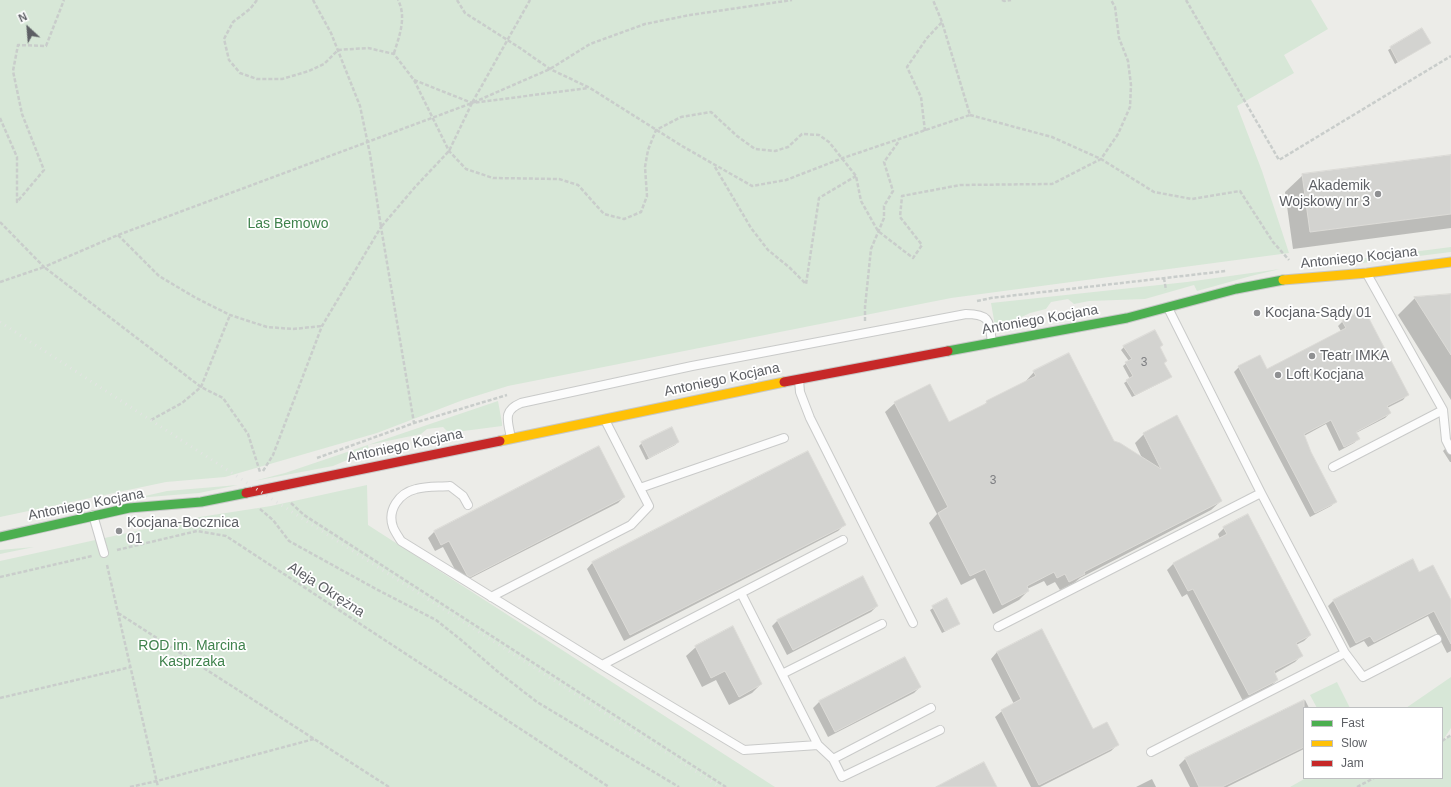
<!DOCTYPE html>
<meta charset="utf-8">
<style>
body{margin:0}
#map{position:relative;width:1451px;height:787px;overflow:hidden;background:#ecece8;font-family:Helvetica,sans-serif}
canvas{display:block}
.legend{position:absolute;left:1303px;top:707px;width:140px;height:72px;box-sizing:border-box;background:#fff;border:1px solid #bebfc1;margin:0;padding:5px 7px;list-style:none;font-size:12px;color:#5d5f64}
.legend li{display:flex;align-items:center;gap:8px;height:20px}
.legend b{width:20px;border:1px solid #bebfc1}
.north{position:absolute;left:8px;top:8px;width:40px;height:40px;-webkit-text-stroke:3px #fff;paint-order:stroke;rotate:334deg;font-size:11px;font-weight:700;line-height:16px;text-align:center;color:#5d5f64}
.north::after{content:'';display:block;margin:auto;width:14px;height:18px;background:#5d5f64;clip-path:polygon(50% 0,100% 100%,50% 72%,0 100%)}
</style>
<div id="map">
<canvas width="1451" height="787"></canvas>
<ul class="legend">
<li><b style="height:5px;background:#4caf50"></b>Fast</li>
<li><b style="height:5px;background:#ffc107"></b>Slow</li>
<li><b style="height:5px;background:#c62828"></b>Jam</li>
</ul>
<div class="north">N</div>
</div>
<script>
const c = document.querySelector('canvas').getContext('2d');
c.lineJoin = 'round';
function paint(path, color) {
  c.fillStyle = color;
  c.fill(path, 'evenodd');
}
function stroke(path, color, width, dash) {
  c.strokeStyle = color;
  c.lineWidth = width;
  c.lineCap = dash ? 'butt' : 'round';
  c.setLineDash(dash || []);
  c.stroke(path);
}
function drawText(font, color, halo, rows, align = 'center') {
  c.font = font + ' Helvetica,sans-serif';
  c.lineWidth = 3.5;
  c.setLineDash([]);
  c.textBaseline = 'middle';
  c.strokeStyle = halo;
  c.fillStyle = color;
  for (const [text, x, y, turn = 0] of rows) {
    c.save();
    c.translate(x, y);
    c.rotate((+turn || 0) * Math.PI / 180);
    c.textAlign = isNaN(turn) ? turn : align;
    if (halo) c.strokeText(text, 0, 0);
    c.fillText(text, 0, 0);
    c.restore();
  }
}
paint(new Path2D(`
 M0,0h1311l17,29 -44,26 10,18 -57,33 25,65 27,82 -338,45 -443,88 -45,14 -86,33 -152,44 -59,5 -166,35z
 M1451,247v5l-89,11 -50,2z
 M1280,269l-29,7 -54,15 -3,-6 -49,14 -56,2 -15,3 -6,-5 -17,3 -5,7 -16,4 -25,12 -10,1 -4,-23 196,-21z
 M498,401l4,22v3l-46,6 -7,1 -6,-6 -16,2 -6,5 -53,11 1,6 -36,15 -79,15 31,-8z
 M238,485l-39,8 -63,5 31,-7z
 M367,485l1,40 407,262h-775v-226l200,-44 71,-11z
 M34,547l-34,7v-4z
 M1451,677v51l-8,12 8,-4v51h-161l16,-9h136v-70h-36z
 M1337,682l13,26h-33l-7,-13z`), '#d7e7d7');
paint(new Path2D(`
 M1422,29l8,14 -35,21 -7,-14z
 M1451,156v72l-158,21 -8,-57 18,-17z
 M1451,295v105l-53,-85 17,-17z
 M1343,321l64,74 -4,5 -16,8 3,5 -5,5 -29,15 3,5 -5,5 -15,8 -13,-27 -22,12 6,17 26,48 -5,5 -21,11 -76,-145 5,-5 28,3 74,-39 -3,-5z
 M1124,347l35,1 4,16 7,12 -2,3 -36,18 -8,-14 6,-4 -7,-13 6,-5 -8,-11z
 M1034,372l79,70 29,16 -7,-15 9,-9 77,67 -10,9 -131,68 -6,5 -14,7 -5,-8 -8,4 -3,-5 -17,8 1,2 -9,9 -26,14 -18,-36 -14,7 -32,-62 8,-9 -52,-102 10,-9 54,21 33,-17 5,-5 38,-20z
 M678,442l-3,3 -29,15 -7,-14 3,-3z
 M1451,443v19h-1l-7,-11z
 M624,497l-6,6 -155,79 -2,-1 -18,-34 -8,4 -7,-13 6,-6z
 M844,525l-6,6 -214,110 -37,-72 6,-7z
 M1224,528l86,107 -6,6 -8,4 5,11 -6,6 -21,12 3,6 -6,6 -28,15 -56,-107 -5,3 -15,-27 7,-7 46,-24 -2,-5z
 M1418,573l33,29v49l-4,2 -19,-37 -60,31 -4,-6 -14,7 -22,-42 6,-6z
 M947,600l12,23 -3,3 -14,7 -12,-23z
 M877,606l-6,6 -84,43 -15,-29 6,-6z
 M696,647l65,37 -9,9 -23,12 -13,-25 -14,7 -16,-31z
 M997,652l96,79 24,14 -6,6 -71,36h-9l-36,-70 7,-6 12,-7 -23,-45z
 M905,658l15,29 -6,6 -86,44 -15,-29 6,-6z
 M1305,700l4,8h-5v41l-77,38h-37l-11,-22 6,-6z
 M1152,779l4,8h-20z`), '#0003');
const building = new Path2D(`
 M1422,28l9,15 -33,19 -8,-15z
 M1451,155v59l-141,18 -8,-58z
 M1451,294v61l-37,-58z
 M1364,309l45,86 -22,11 4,7 -35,19 4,7 -16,8 -13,-27 -27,14 7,18 26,50 -22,11 -77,-147 22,-11 7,14 79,-41 -4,-7z
 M1155,330l8,15 -3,2 7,14 -3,2 8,14 -37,18 -9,-15 7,-4 -8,-14 7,-3 -9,-13z
 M1069,353l45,88 6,2 41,26 -18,-36 34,-18 45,86 -138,71 1,2 -16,8 -4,-8 -8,4 -3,-6 -27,14 2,5 -27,14 -17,-36 -15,7 -32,-63 10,-6 -54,-105 36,-18 19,38 38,-19 -1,-2 50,-25 -3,-5z
 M672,427l7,15 -30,16 -8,-16z
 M599,446l26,51 -155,80 -3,-2 -18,-34 -8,4 -7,-14z
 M808,451l38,74 -216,110 -38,-73z
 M1248,514l63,121 -15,8 7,13 -29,15 4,9 -29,15 -56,-106 -5,2 -15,-28 54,-29 -4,-7z
 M1413,559l6,13 14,-7 18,35v44l-17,-33 -60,31 -4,-6 -14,7 -23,-43z
 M863,576l15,30 -85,44 -16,-30z
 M947,598l13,26 -15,7 -13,-25z
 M733,626l29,58 -23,13 -14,-26 -14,7 -16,-32z
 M1042,629l51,100 14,-7 12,23 -80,40 -38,-75 20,-11 -24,-47z
 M905,657l16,30 -86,45 -16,-31z
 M1304,700v47l-82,40h-23l-14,-29z
 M984,762l13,25h-61z`);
paint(building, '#d3d3d0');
stroke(building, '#dcdbd7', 1);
const lane = new Path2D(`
 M1367,274l76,136 3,30 5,10
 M1168,308l93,185 84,160 18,24 74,-38
 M799,380l1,12 10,26 103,205
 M511,438c-3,-17 -9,-27 10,-35l171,-37 274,-52c24,0 23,7 26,28
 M1333,467l110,-57
 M640,488l144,-50
 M468,505l-5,-9 -13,-10c-11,1 -23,0 -34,3 -17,4 -29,21 -23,38 2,5 5,9 8,14l201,124 142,85 74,-5
 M93,515l11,38
 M741,593l77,152 15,14 98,-51
 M491,597l140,-72 18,-19 -44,-86
 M998,627l263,-134
 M602,665l241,-125
 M782,674l100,-50
 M1151,752l194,-99
 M833,759l9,18 98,-47`);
const fast = new Path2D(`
 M948,351l179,-33 109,-29 47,-9
 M0,537l129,-29 72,-6 45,-9`);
const slow = new Path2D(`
 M1283,280l84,-7 84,-11
 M500,441l284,-59`);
const jam = new Path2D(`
 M784,382l164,-31
 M246,493l254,-52`);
stroke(lane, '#c9cac9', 10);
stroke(fast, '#c7c8c8', 11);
stroke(slow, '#c7c8c8', 11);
stroke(jam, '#c7c8c8', 11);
stroke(new Path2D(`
 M257,0l-7,9 -17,13 -9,17 5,21 11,13 17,6h25l27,-8 15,-7 14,-14 30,-2 26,6 20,26 35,71 17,18 27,9 66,1 19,6 26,29 20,5 17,-7 6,-16 -2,-29 3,-17 8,-20 25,-13 30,-5 26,24 18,13 20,2 13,-4 14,-13 17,1 10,7 27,34 5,25 17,30 35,27 9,-13 -22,-28 2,-21 58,-11 92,-1 49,-25 17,-25 12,-27 1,-22 -3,-24 -9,-23 -4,-31 -4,-7
 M313,0l18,33 29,73 10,48 11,73 35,-41 33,-35 23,-48 78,-34 40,-25 55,-20 45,-9 102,-15
 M457,0l8,13 55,35 30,21 40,19 92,58 70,40 34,-6 57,-22 127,-43 -28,-93 -9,-22
 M1002,0l2,1 7,-1
 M1186,0l93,160 172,-104
 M394,53c5,-16 13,-36 4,-53
 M414,80l58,23 116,-15
 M970,115l82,22 49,22 53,33 38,7 48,-8 33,51 16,18
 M0,118l17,39v45l27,-32 -22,-56 -9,-43 5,-26 28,1 18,-46
 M925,131l-4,-34 -14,-30 20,-29 15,-16
 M715,167l36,61 17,22 21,17 17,17 13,-86 37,-22
 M0,222l44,45 74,-32 354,-132 58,-103
 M118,235l41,41 37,22 34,17 37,12 26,2 29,-3
 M1164,278l2,12
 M0,282l44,-15 157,120 22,11 25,36 12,38
 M977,301l14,-3 235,-27
 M865,321v-14l6,-58 13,-31v-12l9,-15 -9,-29 15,-21
 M151,420l31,-17 19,-16 29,-72
 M317,458l97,-35 93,-28
 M263,471l10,-16 49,-129 59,-99 33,196
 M291,503l13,12 422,272
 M260,509l13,11 16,21 87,48 60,31 24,19 37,32 40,31 142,85
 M117,550l80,-19 29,5 383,251
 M107,565l51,222
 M0,577l92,-21
 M118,613l271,174
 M0,698l131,-31
 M1442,741l9,-6
 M130,787l27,-6 157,-42
 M1357,787l17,-9`), '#c9cdcb', 2.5, [4, 2]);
stroke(lane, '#fcfcfc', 8);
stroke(fast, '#4caf50', 9);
stroke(slow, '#ffc107', 9);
stroke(jam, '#c62828', 9);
stroke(new Path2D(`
 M0,322l258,168 462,297`), '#e3e4e3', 3, [1, 5]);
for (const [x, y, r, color] of [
 [1378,194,4,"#8f9092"],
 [1257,313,4,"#8f9092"],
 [1312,356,4,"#8f9092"],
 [1278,375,4,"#8f9092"],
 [119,531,4,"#8f9092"]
]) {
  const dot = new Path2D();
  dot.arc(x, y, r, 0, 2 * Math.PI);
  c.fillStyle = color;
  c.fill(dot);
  stroke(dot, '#fff', 1.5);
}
drawText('12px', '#7c7d80', null, [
 ["3",1144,363],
 ["3",993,481]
]);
drawText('14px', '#5d5f64', '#fff', [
 ["Akademik",1370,186,"right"],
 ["Wojskowy nr 3",1370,202,"right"],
 ["Kocjana-Sądy 01",1265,313],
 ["Teatr IMKA",1320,356],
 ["Loft Kocjana",1286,375],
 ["Kocjana-Bocznica",127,523],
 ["01",127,539]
], 'left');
drawText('14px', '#3f824c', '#fff', [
 ["Las Bemowo",288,224],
 ["ROD im. Marcina",192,646],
 ["Kasprzaka",192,662]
]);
drawText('14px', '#5d5f64', '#fff', [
 ["Antoniego Kocjana",1359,258,-6],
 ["Antoniego Kocjana",1040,320,-10],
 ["Antoniego Kocjana",722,380,-12],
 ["Antoniego Kocjana",405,446,-12],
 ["Antoniego Kocjana",86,505,-11],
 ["Aleja Okrężna",326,590,33]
]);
</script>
